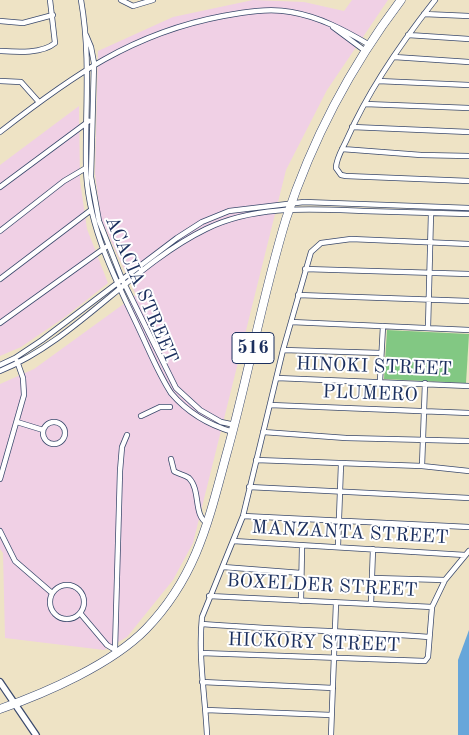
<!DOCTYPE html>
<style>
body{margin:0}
canvas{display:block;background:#eee3c5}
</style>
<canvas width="469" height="735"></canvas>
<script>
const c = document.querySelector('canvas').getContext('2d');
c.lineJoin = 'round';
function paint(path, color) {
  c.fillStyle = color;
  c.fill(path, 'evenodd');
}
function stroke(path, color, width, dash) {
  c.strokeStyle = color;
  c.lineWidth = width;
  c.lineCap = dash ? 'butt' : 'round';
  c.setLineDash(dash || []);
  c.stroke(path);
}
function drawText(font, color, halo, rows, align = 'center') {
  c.font = font + ' "Old Standard TT",serif';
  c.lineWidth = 4;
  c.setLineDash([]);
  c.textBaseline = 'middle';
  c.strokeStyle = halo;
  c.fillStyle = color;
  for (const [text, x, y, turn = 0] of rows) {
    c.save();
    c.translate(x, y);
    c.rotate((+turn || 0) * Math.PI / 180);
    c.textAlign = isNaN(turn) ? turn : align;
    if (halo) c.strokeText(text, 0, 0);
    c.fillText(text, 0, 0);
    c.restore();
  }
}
paint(new Path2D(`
 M253,0l51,2 40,9 8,-11h36l-61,90 -41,80 -93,373 -20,37 -46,57 -23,13 -99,-12 -2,-85 -3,-4v-165l34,-15 102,-74 -35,-76 -6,-45 3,-123 75,-34z
 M79,106l1,75 7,48 21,54 -43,34 -44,30 -21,9v-191z`), '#f0d0e5');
paint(new Path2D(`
 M387,330l82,4 -3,49 -82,-4z`), '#82c883');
paint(new Path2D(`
 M469,630v105h-11v-75z`), '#67a6da');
const street = new Path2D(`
 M81,0c10,56 4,111 5,167 1,58 29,111 53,162 10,21 19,44 32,64 16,19 38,32 62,39
 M121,0l12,6 20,-6
 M435,0c-34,43 -66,89 -88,139 -4,9 -11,19 -11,29l5,7 5,1 123,5
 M424,14l45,2
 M0,21l23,2 30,-8
 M333,27l31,23
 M86,35l5,12 3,16 -3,114 8,44 23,58 54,109 24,22 21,12 14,3
 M408,35l61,4
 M0,51c16,1 42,3 55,-8l-5,-43
 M394,57l75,5
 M0,81l21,1 17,19
 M378,81l91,4
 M365,104l104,4
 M352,127l117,5
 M0,132c72,-56 132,-99 223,-116 22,-4 46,-8 68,-4 29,5 53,18 77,32
 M342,149l79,6 48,1
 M0,187l89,-66
 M0,231l64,-50 22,-13
 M305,269l164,5
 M0,279l91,-69
 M298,295l171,6
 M291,322l178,8
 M0,323l106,-76
 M428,328l3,-115
 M283,350l98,3
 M0,365l15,-7 27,-18 135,-102 25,-16 27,-11 75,-9 165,6
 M0,371c76,-31 132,-106 206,-142 49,-24 104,-20 157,-18 35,1 71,2 106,3
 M277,378l192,8
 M380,381l3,-55
 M270,405l199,8
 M141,416l19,-9h10
 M17,422l26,8
 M43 433a11 11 0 1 1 22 0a11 11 0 1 1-22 0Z
 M263,432l83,6 123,3
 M171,459l3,12c4,3 11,4 15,7 12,12 4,37 18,45
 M256,460l166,6 47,5
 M422,466l3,-83
 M0,479l24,-84 -1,-17 -6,-17
 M249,487l220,11
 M243,516l226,11
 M0,531l15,30 37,32
 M233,541l232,14
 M338,546l3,-82
 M223,567l78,6
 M373,578l72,2
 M50 602a17 17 0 1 1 34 0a17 17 0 1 1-34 0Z
 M209,596l223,11
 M301,601l1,-55
 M371,604l2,-55
 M80,613l27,32 10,6
 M202,624c76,6 151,7 227,13
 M115,649l5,-178 2,-24 5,-12
 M201,653l224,8 3,-4 4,-50 13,-27 24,-29
 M202,682l131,6
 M206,710l125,5
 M207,735c-2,-40 -9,-78 -5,-118l41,-101 40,-166 28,-98 10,-9 30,-4 118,5
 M331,735l5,-132`);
const secondary = new Path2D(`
 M0,682l36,53`);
const highway = new Path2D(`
 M0,709c46,-16 112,-45 146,-80 50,-52 62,-106 80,-173 22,-78 36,-159 60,-237 26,-79 65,-153 115,-219`);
stroke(street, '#3b4a6d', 6);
stroke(secondary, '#3b4a6d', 8);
stroke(highway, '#3b4a6d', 9);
stroke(street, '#fff', 4.5);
stroke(secondary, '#fff', 5.5);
stroke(highway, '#fff', 8);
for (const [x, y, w] of [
 [253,348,42]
]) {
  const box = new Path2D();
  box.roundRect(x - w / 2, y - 15.5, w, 31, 4);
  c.fillStyle = '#fff';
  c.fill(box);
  stroke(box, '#1b2f5e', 1);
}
drawText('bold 18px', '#1b2f5e', null, [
 ["516",253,348]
]);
drawText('19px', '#1b2f5e', '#fff', [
 ["ACACIA STREET",141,290,67],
 ["HINOKI STREET",374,367,2],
 ["PLUMERO",370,394,2],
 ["MANZANTA STREET",350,533,3],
 ["BOXELDER STREET",322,586,3],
 ["HICKORY STREET",314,643,2]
]);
</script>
